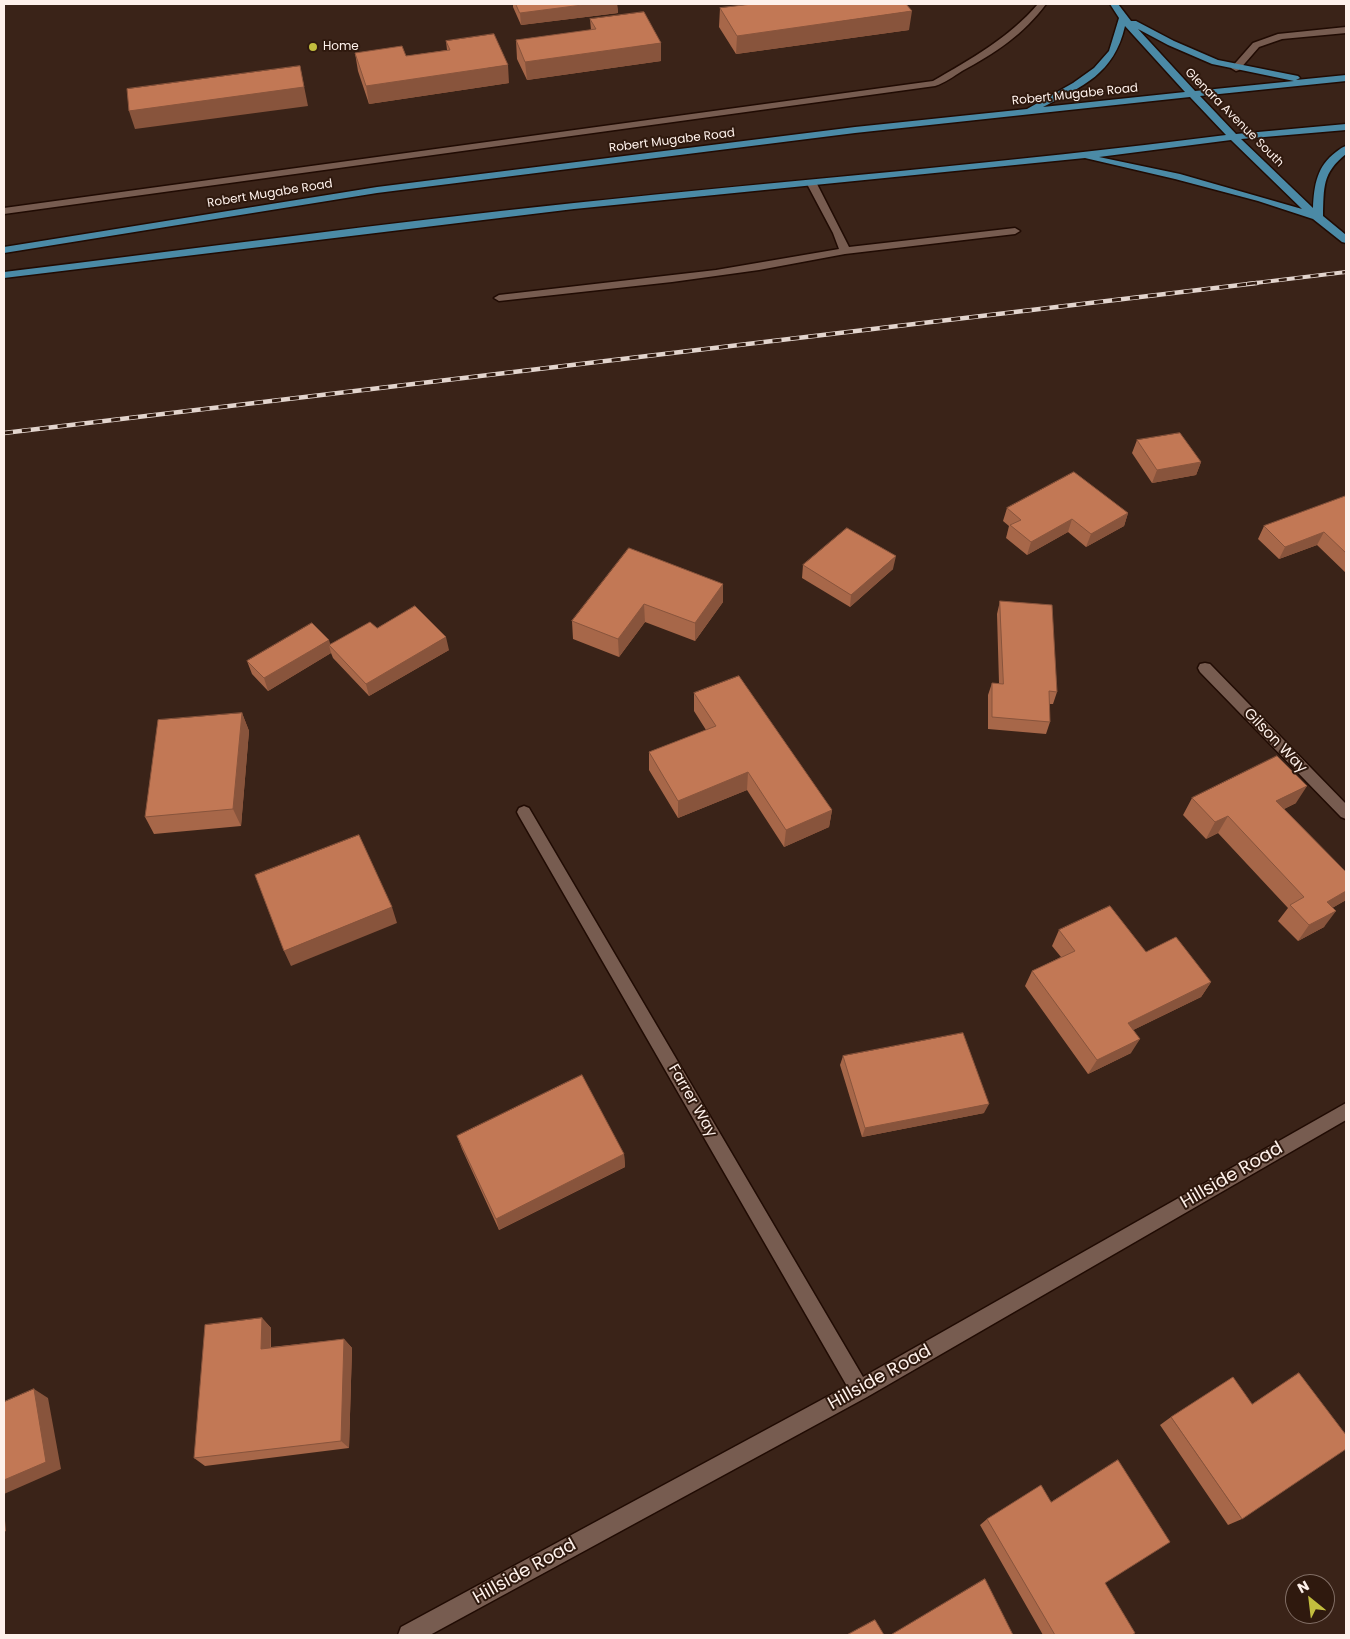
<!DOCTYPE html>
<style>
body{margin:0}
#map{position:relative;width:1350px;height:1639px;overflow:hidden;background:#3a2318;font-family:Poppins,sans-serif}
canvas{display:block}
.frame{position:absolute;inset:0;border:5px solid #fef1eb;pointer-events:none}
.north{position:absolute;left:1285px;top:1574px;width:50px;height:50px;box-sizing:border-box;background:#2f190e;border:1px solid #826f66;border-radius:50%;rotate:331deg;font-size:14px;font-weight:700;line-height:20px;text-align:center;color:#fef1eb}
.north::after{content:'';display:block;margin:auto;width:18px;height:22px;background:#c3bd3e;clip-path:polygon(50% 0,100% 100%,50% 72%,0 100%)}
</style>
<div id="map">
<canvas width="1350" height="1639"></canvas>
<div class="frame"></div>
<div class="north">N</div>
</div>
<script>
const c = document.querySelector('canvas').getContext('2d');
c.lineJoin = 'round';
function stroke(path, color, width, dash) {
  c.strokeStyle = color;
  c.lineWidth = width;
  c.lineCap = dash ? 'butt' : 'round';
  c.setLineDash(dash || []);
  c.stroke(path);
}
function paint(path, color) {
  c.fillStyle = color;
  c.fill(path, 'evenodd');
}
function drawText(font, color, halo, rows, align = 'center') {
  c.font = font + ' Poppins,sans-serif';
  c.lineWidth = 4;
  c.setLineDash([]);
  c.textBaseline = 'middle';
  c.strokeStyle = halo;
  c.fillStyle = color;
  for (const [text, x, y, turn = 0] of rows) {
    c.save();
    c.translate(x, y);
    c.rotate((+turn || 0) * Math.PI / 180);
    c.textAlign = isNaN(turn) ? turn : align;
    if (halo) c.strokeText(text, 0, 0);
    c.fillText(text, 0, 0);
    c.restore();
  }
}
const lane = new Path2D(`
 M812,181l5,3 32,63 166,-19 5,3 -5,3 -170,20 -86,16 -87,12 -173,19 -5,-3 5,-3 217,-25 123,-21 -6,-16 -26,-49z`);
const street = new Path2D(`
 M1038,4h8c-22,30 -52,50 -84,67 -8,5 -17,12 -27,15l-931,128v-6l929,-127c38,-22 76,-43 105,-77z
 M1346,27v6l-64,6 -23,8 -20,23 -3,1 -5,-3 22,-25 25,-9z
 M1205,663l5,1 136,140v15l-5,-2 -141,-145 -2,-4 2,-4z
 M524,806l5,2 334,569 483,-274v17l-479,277 -437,238h-32l3,-8 446,-241 -328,-570 -2,-4 2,-4z`);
const primary = new Path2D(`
 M1110,4h8l13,17h5l38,20 44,19 80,16 2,2 -4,2 50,-5v6l-146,15 36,38 110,-10v6l-105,9 72,69c1,-23 4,-42 23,-56 4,-3 6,-5 10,-6v8c-24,19 -22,33 -23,62l23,19v8l-4,-1 -29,-23 -55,-18 -83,-22 -90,-21 -511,51 -570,69v-6c190,-23 380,-49 570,-69 218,-23 435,-40 652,-68l-36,-38 -335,36 -478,60 -373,60v-6l373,-60 478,-60 172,-18 46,-26 21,-15 15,-17 10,-33zM1125,26l60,66 -142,15c40,-21 71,-33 82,-81zM1138,29l30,16 44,19 82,17 -99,10zM1231,140l71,69 -122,-35 -81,-17z`);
stroke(lane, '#200b03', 3);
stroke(street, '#200b03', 3);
stroke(primary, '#200b03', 3);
paint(lane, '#775c50');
paint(street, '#775c50');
paint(primary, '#4b8aa6');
const railFar1 = new Path2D(`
 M1247,284l99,-12`);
const rail = new Path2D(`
 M4,433l1253,-150`);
stroke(railFar1, '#e2d4cd', 4);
stroke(rail, '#e2d4cd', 4.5);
stroke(railFar1, '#2f190e', 2.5, [8]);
stroke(rail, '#2f190e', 3, [9]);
paint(new Path2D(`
 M513,4h104l1,9 -97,12 -8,-18z
 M720,8l189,22 -173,24 -17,-27z
 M590,19l71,42 -134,19 -10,-21 -1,-19 75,-10z
 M446,41l63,42 -140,21 -11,-33 -3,-18 51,3 41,-6z
 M1137,440l64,22 -5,13 -44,8 -20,-30z
 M1346,496v77l-29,-28 -38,14 -21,-20 6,-13z
 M1007,508l121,5 -4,13 -38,21 -18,-15 -41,23 -21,-17 3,-12 -6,-5z
 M803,565l90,4 -43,38 -48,-29z
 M723,584v18l-28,39 -50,-19 -26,35 -46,-18 -1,-18z
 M1000,601l57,91 -4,12h-4l1,18 -4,12 -58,-5v-34l4,-12h7l-2,-69z
 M377,628l72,22 -80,46 -36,-38 -2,-5 -63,38 -16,-17 -5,-13 84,-17z
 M694,693l138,117 -3,17 -45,20 -37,-57 -69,28 -29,-48v-18l57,-22 -12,-19z
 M242,713l7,18 -8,95 -87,8 -9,-17z
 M1192,798l104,5 -12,6 62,63v28l-14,8 -8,19 -26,14 -20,-20 10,-13 -70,-75 -12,6 -23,-24z
 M1059,930l87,22 65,30 -10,15 -68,33 -2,23 -43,21 -63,-88 7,-15 29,-14 -9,-11z
 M843,1056l141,57 -122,24 -22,-72z
 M457,1136l167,18 1,13 -126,63 -37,-81z
 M262,1318l9,10v19l73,-8 8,9 -3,100 -144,18 -11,-8z
 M1171,1417l71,102 -14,6 -68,-100z
 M1051,1502l54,81 27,52h-89l-63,-110 7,-6z`), '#a76749');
paint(new Path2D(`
 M590,4h27l1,9 -97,12 -1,-12z
 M912,11l-3,19 -173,24 1,-18z
 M661,43v18l-134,19 -2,-18z
 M508,65l1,18 -140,21 -3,-18z
 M300,66l8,40 -173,23 -6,-18z
 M1201,462l-5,13 -44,8 5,-13z
 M1128,513l-4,13 -38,21 5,-13z
 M1072,519l-4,13 -41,23 4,-13z
 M1324,532l-7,13 -38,14 6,-12z
 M896,556l-3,13 -43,38 1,-12z
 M723,584v18l-28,39v-18z
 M644,604l1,18 -26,35 -1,-18z
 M446,637l3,13 -80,46 -3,-12z
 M329,640l3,9 -3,-4 2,8 -63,38 -4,-13z
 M242,713l7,18 -8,95 -8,-17z
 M748,772l-1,18 -69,28v-17z
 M1307,786l-11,17 -30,15 10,-17z
 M832,810l-3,17 -45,20 2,-17z
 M1228,816l-10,17 -12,6 9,-17z
 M1346,891v9l-31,18 12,-16z
 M392,907l5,16 -106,43 -7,-15z
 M1336,911l-12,16 -26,14 11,-16z
 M1211,982l-10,15 -82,40 9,-14z
 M1140,1039l-9,14 -43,21 9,-14z
 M989,1104l-5,9 -122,24 3,-9z
 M624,1154l1,13 -126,63 -3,-11z
 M262,1318l9,10 -1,30 -9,-9z
 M344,1339l8,9 -3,100 -8,-7z
 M34,1389l14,9 13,71 -57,25v-14z
 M4,1510l2,21 -2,1z`), '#88543c');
const building = new Path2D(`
 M516,4h74l-70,9z
 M753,4h153l6,7 -175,25 -17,-28z
 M644,12l17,31 -136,19 -9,-22 80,-11 -6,-10z
 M494,34l14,31 -142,21 -11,-33 47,-7 4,10 44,-6 -4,-9z
 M300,66l4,21 -175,24 -2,-22z
 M1180,433l21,29 -44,8 -20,-30z
 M1074,472l54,41 -37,21 -19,-15 -41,23 -21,-17 11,-5 -14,-12z
 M1346,496v57l-22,-21 -39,15 -21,-21z
 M847,528l49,28 -45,39 -48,-30z
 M629,548l94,36 -28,39 -51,-19 -26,35 -46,-18z
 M1000,601l52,4 5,87 -8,-1 1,31 -58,-5v-34l11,1z
 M415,606l31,31 -80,47 -37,-39 41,-23 7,6z
 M312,623l17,17 -65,38 -17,-17z
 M739,676l93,134 -46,20 -38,-58 -70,29 -29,-49 67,-26 -22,-33z
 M242,713l-9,96 -88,8 13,-97z
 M1277,756l30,30 -31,15 70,71v19l-19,11 9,9 -27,14 -19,-20 14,-8 -76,-81 -13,6 -23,-24z
 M359,835l33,72 -108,44 -29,-76z
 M1110,906l36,46 30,-15 35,45 -83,41 12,16 -43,21 -65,-89 43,-20 -16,-21z
 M963,1033l26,71 -124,24 -22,-72z
 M582,1075l42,79 -128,65 -39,-83z
 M262,1318l-1,31 83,-10 -3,102 -147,17 11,-133z
 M1299,1373l47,62v14l-104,70 -71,-102 62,-40 19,27z
 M34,1389l12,73 -42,18v-78z
 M1118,1460l52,82 -65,41 30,50 -3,2h-77l-68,-116 54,-34 10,17z
 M985,1579l28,56h-122z
 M875,1620l9,15h-37z`);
paint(building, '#c27855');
stroke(building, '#88543c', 1);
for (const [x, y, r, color] of [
 [313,47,5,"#c3bd3e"]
]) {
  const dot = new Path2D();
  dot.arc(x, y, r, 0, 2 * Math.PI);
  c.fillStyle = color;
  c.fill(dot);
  stroke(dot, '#2f190e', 2);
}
drawText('12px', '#fef1eb', '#2f190e', [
 ["Home",323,47]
], 'left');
drawText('12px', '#fef1eb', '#2f190e', [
 ["Robert Mugabe Road",1075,95,-6],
 ["Glenara Avenue South",1234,118,45],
 ["Robert Mugabe Road",672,141,-7],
 ["Robert Mugabe Road",270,194,-9]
]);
drawText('15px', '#fef1eb', '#2f190e', [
 ["Gilson Way",1275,741,46],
 ["Farrer Way",692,1101,60]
]);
drawText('18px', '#fef1eb', '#2f190e', [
 ["Hillside Road",1232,1176,-30],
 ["Hillside Road",880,1378,-29],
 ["Hillside Road",525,1572,-29]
]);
</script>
